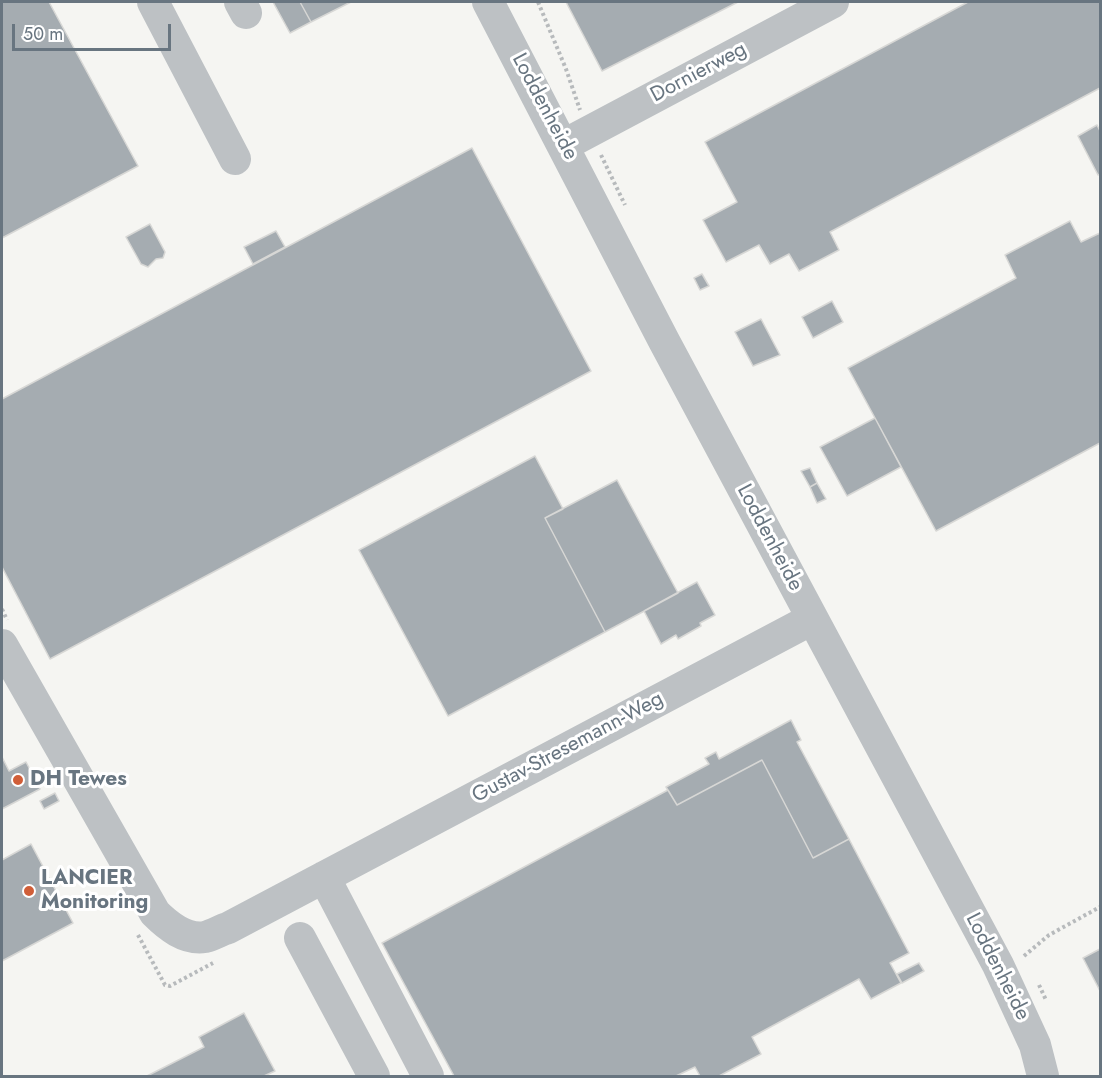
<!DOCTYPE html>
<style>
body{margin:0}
#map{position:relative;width:1102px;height:1078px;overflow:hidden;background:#f5f5f2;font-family:Jost,sans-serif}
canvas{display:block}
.frame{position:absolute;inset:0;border:3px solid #687580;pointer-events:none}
.scale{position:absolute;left:12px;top:24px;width:159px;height:27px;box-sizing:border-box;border:3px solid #687580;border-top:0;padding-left:8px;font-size:18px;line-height:21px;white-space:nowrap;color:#687580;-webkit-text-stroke:4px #fff;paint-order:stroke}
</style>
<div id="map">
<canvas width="1102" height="1078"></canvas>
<div class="frame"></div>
<div class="scale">50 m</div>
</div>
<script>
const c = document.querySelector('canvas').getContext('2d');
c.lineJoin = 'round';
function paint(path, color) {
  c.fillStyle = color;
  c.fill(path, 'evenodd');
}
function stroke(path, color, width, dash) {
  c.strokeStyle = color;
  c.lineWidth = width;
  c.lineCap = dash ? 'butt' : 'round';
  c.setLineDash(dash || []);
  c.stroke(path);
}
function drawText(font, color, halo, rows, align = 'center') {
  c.font = font + ' Jost,sans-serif';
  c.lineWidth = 6;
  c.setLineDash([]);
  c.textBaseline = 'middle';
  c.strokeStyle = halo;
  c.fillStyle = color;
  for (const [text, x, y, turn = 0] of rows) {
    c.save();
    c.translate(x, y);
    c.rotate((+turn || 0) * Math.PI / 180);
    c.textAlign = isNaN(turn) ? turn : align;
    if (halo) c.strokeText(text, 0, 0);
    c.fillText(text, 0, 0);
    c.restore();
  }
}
const building = new Path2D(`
 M2,2h47l89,164 -136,72z
 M273,2h27l11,20 -21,11z
 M300,2h51l-40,20z
 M566,2h172l-136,69z
 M968,2h132v86l-270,144 9,18 -40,21 -10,-17 -19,10 -11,-19 -33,17 -23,-42 34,-18 -32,-60z
 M1097,125l3,6v43l-2,1 -20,-39z
 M472,148l119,223 -541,288 -48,-92v-168z
 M1070,221l11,21 19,-9v210l-164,88 -88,-163 168,-90 -11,-23z
 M150,224l15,28 -2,6 -7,1 -8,8 -7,-3 -15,-27z
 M276,231l9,16 -32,17 -9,-17z
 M702,274l7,12 -9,4 -6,-12z
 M832,301l11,21 -30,16 -11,-21z
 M761,319l19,36 -27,11 -18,-34z
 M875,418l26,49 -54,29 -27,-49z
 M535,456l28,53 -18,9 60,114 -157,84 -89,-166z
 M810,468l7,15 -7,4 -9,-16z
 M617,480l61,113 -73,39 -60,-114z
 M817,483l9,16 -9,4 -7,-16z
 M697,582l18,33 -15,8 1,3 -23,13 -2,-4 -15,9 -17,-33z
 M791,720l10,20 -4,2 52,97 -36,19 -51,-98 -85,45 -11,-18 43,-23 -4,-6 11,-6 3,7z
 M2,757l7,14 17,-9 14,27 -38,20z
 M762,760l51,98 36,-19 60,114 -19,10 11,20 -30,16 -12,-20 -107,58 9,17 -42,22h-19l-5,-9 -19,9h-222l-72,-133 286,-153 9,15z
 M55,793l4,8 -15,8 -4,-8z
 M31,844l42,79 -71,38v-101z
 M1100,949v42l-17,-33z
 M919,963l5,8 -22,12 -5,-9z
 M244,1013l31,58 -11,5h-117l57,-29 -5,-10z`);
paint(building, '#a5acb1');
stroke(building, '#d7d7d5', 1.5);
stroke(new Path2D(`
 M538,2l28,67 14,41
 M601,155l24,50
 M2,609l5,11
 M138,935l27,50 5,1 43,-23
 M1024,956l25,-21 51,-28
 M1039,985l7,15`), '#b7babc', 4, [3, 3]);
stroke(new Path2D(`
 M153,2l82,157
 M240,2l6,11
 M488,2l176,339 334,624 37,80 8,31
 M564,145l269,-143
 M2,645l153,268c13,13 30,27 50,24 8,-2 16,-7 23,-9l584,-309
 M324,877l104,199
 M300,938l74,138`), '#bdc1c4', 32);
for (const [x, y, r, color] of [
 [18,780,6,"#d05e38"],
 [29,891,6,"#d05e38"]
]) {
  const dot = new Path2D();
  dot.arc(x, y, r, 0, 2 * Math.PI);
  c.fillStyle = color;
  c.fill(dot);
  stroke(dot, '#fff', 2);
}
drawText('21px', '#687580', '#fff', [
 ["Dornierweg",699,73,-28],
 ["Loddenheide",544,107,62],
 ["Loddenheide",769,538,62],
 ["Gustav-Stresemann-Weg",568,748,-28],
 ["Loddenheide",997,967,63]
]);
drawText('bold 21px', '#687580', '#fff', [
 ["DH Tewes",30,780],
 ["LANCIER",41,879],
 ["Monitoring",41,903]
], 'left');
</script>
